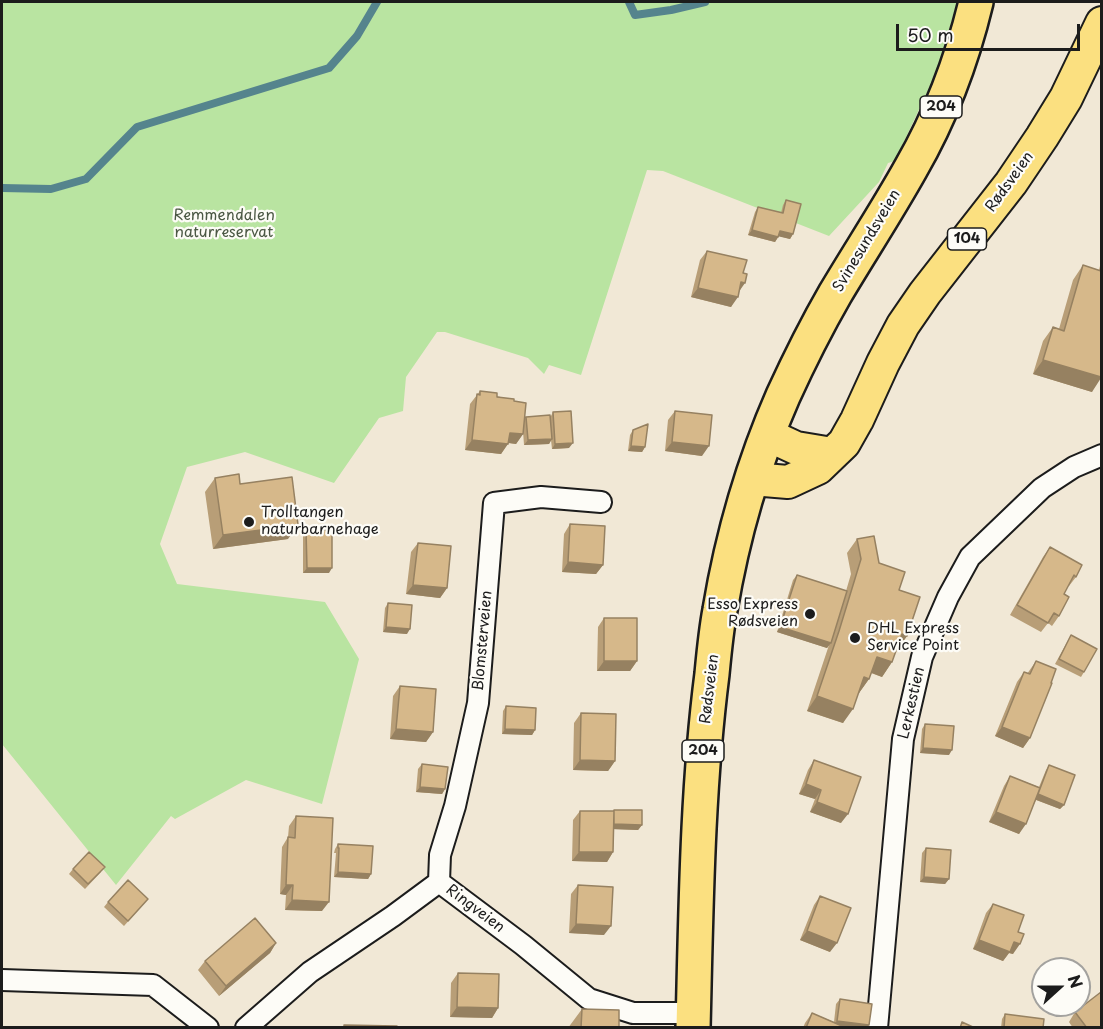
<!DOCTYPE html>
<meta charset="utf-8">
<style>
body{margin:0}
#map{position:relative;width:1103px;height:1029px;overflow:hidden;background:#f1e8d6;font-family:"Playpen Sans",sans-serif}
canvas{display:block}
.frame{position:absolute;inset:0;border:3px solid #1c1c1c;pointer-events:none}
.north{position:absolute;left:1031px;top:957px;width:60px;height:60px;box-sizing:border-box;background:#fdfcf7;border:2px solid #a3a29f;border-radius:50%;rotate:69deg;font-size:16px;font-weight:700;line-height:24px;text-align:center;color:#1c1c1c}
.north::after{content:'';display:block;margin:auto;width:21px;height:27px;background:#1c1c1c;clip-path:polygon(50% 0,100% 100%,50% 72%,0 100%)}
.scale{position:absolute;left:896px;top:24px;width:184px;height:27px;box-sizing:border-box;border:3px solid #1c1c1c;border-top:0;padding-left:8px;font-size:18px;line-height:21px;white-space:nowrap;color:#1c1c1c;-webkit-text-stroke:4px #fdfcf7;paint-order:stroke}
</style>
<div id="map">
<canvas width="1103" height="1029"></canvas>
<div class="frame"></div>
<div class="north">N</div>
<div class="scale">50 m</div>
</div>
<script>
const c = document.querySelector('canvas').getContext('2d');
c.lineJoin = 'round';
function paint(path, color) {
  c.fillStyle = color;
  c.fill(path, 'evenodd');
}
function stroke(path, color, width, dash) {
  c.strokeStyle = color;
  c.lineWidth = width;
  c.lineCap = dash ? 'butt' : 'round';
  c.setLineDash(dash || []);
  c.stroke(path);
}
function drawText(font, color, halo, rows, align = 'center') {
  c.font = font + ' "Playpen Sans",sans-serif';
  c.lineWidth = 4.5;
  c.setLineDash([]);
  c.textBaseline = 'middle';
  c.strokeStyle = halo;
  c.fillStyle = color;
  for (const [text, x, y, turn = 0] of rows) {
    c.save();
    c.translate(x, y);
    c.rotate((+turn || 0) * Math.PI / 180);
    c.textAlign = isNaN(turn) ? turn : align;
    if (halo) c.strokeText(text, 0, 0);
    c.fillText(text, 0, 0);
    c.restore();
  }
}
paint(new Path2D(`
 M2,2h955l-19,67 -43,92 -7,2 -9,19 -50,54 -166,-65 -16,-1 -66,205 -32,-10 -5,9 -16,-16 -83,-26h-8l-31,45 -3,34 -24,7 -45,65 -89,-31 -58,15 -27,77 17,40 148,18 34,57 -37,145 -76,-24 -71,39 -4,-3 -55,69 -114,-141z`), '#b9e4a1');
stroke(new Path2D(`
 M629,2l6,13 36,-5 34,-8
 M2,188l49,1 35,-10 51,-52 192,-59 28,-32 20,-34`), '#55848d', 8);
const street = new Path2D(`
 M439,882l1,-27 15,-49 23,-103 16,-200 47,-6 60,5
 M2,980l151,5 55,43
 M246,1028l64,-56 83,-56 46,-34 84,63 66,54 44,14h60
 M877,1028l26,-289 19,-82 26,-60 22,-40 72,-69 32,-21 28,-12`);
const primary = new Path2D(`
 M768,435l28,13 36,6
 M752,479l36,3 30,-14 26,-25 13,-23 26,-57 20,-38 22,-32 86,-110 31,-46 24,-39 36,-75`);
const highway = new Path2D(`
 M693,1028c3,-118 4,-237 19,-354 2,-21 4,-43 8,-64 12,-72 34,-148 63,-214 16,-35 33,-69 52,-102 25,-42 52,-83 76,-126 30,-52 51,-108 65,-166`);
stroke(street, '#1c1c1c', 24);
stroke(primary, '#1c1c1c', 36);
stroke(highway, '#1c1c1c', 38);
stroke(street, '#fdfcf7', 20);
stroke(primary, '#fbe080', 32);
stroke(highway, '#fbe080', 33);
paint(new Path2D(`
 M786,200l7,34 -3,5 -11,-3 -4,6 -27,-7 7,-23 3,-5 23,6 2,-8z
 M707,251l32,40 -8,16 -40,-10 9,-37z
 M1101,262v76l-9,54 -59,-18 10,-33 10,-14 6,2 14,-49 10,-15 16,5z
 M480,391l34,10 11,18 1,-2 25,-1 2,-4 16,36 -17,1 -1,-9 -2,4 -25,1 -1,-14v3l-7,10 -8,-1 -7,11 -36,-4 5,-46z
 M675,411l27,45 -37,-5 3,-31z
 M633,430l12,17 -3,5 -14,-1 2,-16z
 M215,478l25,6 48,55 -75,10 -8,-57z
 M570,524l33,41 -7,9 -34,-2 2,-38z
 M306,530l23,43h-26v-38z
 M857,539l22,24 20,27 8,46 -10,14h-1l-4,12 -10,15 -11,-4 -2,6 -10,14h-1l-15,30 -36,-12 22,-66 -2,3 -50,-16 16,-52 4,-5 49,16 5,-17 -4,-21z
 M418,543l29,45 -7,10 -34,-4 5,-42z
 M1050,547l26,30 -7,9h-1l-4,8 -5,22 -7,10 -4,-3 -7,9 -31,-17 33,-58z
 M388,603l19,31 -24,-2 2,-24z
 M604,618l33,43 -7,10h-33l1,-44z
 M1071,635l13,37 -3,5 -26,-13z
 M1036,661l-6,77 -7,10 -28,-12 22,-54 7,-10 3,2z
 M400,686l33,46 -7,10 -36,-3 3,-43z
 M506,706l29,24 -3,5 -30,-1 1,-23z
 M581,713l34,48 -7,10 -35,-1 1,-47z
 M925,724l24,31 -29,-2 2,-24z
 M814,760l27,63 -31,-11 5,-13 -16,-5 9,-24z
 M422,764l23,25 -3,5 -26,-2 2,-23z
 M1049,765l15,40 -4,4 -24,-9 -17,34 -30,-12 15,-36 6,-10 29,11 7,-17z
 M614,810l28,15 -4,5 -24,-1 -1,23 -6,10 -35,-1 1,-41 7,-9h33z
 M296,816l26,95 -37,-1 1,-15 -6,-1 2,-47 6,-10 1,-11z
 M338,844l33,30 -3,5 -34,-2 2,-24h-2l1,-4z
 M926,848l23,31 -4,5 -25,-2 2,-29z
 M73,869l28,3 -16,17 -16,-15z
 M578,885l26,50 -35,-2 2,-39z
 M820,896l10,56 -30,-12 14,-35z
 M148,899l-24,27 -20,-19 4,-5z
 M993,904l25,28 -5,22 -4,-1 -6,8 -30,-12 13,-36z
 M276,943l-6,10 -51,43 -21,-26 7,-9z
 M458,973l40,35 -6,10 -42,-1 1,-34z
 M840,999l27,29 -26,-1v1h-38l2,-5 7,-10 22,9 2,-18z
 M582,1009l37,19h-51z
 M1075,1012l26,16h-28l-4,-6z
 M1005,1014l38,14h-42l1,-9z`), '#b89e77');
paint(new Path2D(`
 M752,230l26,7 -3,5 -27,-7z
 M780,231l13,3 -3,5 -13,-3z
 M741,282l4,1 -7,10z
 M698,288l40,9 -7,10 -40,-10z
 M1043,360l58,17v1l-9,14 -59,-18z
 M510,433l13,1 -7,10 -13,-2z
 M552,439l-3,5 -25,1 4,-5z
 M472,440l36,4 -7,10 -36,-4z
 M672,442l37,4 -7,10 -37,-5z
 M573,443l-4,5 -17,1 3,-5z
 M631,446l14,1 -3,5 -14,-1z
 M298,525l-10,14 -75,10 10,-14z
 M568,562l35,3 -7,9 -34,-2z
 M307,568h25l-3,5h-26z
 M413,585l34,3 -7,10 -34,-4z
 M386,627l24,2 -3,5 -24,-2z
 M780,627l51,16 -4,5 -50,-16z
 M902,634l5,2 -10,14 -5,-1z
 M877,657l15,5 -10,15 -15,-6z
 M604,661h33l-7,10h-33z
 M864,677l5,2 -10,14 -5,-1z
 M817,696l36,13 -10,14 -36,-12z
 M1002,727l28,11 -7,10 -28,-12z
 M396,729l37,3 -7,10 -36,-3z
 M505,729l30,1 -3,5 -30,-1z
 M923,748l29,2 -3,5 -29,-2z
 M580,760l35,1 -7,10 -35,-1z
 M806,784l15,6 -6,9 -16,-5z
 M420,787l25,2 -3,5 -26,-2z
 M1038,794l26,11 -4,4 -26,-10z
 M817,802l31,12 -7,9 -31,-11z
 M996,812l30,12 -7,10 -30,-12z
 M614,824l28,1 -4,5 -28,-1z
 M579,852h34l-6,10 -35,-1z
 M338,872l33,2 -3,5 -34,-2z
 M924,877l25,2 -4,5 -25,-2z
 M286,885h7l-7,10 -6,-1z
 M292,900l37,2 -7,9 -37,-1z
 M576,924l35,2 -7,9 -35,-2z
 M807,931l30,12 -7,9 -30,-12z
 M979,940l35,2 6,2 -7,10 -4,-1 -6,8 -30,-12z
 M276,943l-6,10 -51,43 7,-10z
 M457,1007l41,1 -6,10 -42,-1z
 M837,1021l32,4 -2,3h-18l-16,-3z`), '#968161');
const building = new Path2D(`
 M786,200l15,4 -8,30 -13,-3 -2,6 -26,-7 6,-23 25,6z
 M707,251l40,9 -4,13 4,1 -2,9 -4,-1 -3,15 -40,-9z
 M1083,265l18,6v106l-58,-17 10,-33 11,4z
 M480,391l17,2v4l17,2v2l12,2 -3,31 -13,-1 -2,11 -36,-4 5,-46 3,1z
 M571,411l2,32 -18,1 -2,-32z
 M675,411l37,4 -3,31 -37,-4z
 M550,415l2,24 -24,1 -2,-23z
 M648,424l-3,23 -14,-1 2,-16z
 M239,474l1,10 52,-7 6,48 -75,10 -8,-57z
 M570,524l35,2 -2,39 -35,-3z
 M306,530h26v38h-25z
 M874,536l5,27 26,9 -6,18 21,7 -13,39 -5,-2 -10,28 -15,-5 -8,22 -5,-2 -11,32 -36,-13 22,-65 22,-72 -4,-20z
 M418,543l33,3 -4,42 -34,-3z
 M1050,547l32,18 -6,12 -2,-2 -10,19 5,3 -10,19 -5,-3 -6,10 -31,-18z
 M797,575l50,16 -16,52 -51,-16z
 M388,603l24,2 -2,24 -24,-2z
 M604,618h33v43h-33z
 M1071,635l26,14 -13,23 -25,-13z
 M1036,661l20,8 -5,14h1l-22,55 -28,-11 22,-55 6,2z
 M400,686l36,3 -3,43 -37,-3z
 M506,706l30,2 -1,22 -30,-1z
 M581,713l35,1 -1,47 -35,-1z
 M925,724l29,2 -2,24 -29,-2z
 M814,760l47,17 -13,37 -31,-12 4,-12 -15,-6z
 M422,764l26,3 -3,22 -25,-2z
 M1049,765l26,10 -11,30 -26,-11z
 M1010,776l30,12 -14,36 -30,-12z
 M614,810h28v15l-28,-1z
 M580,811h34l-1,41h-34z
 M296,816l37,2 -4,84 -37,-2 1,-15h-7l2,-48 7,1z
 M338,844l35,2 -2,28 -33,-2 1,-24h-1z
 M926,848l25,2 -2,29 -25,-2z
 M89,852l16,15 -17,17 -15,-15z
 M128,880l20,19 -20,22 -20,-19z
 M578,885l35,2 -2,39 -35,-2z
 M820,896l31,12 -14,35 -30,-12z
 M993,904l31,11 -6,17 6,2 -4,10 -6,-2 -4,10 -31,-12z
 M255,918l21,25 -50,43 -21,-25z
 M458,973l41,1 -1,34 -41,-1z
 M1101,992v36h-14l-12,-16z
 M840,999l32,5 -3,21 -32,-4z
 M582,1009l37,1v18h-38z
 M812,1013l30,13 -1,2h-35z
 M1005,1014l39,5 -1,9h-39z
 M962,1022l13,6h-15z
 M344,1025l53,1v2h-53z`);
paint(building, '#d6b88a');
stroke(building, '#968161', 1.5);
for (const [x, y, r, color] of [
 [249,522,6,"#1c1c1c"],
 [810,614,6,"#1c1c1c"],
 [855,638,6,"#1c1c1c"]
]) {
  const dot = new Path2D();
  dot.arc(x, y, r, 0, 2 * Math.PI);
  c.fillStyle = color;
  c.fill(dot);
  stroke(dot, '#fdfcf7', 2);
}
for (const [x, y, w] of [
 [941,107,42],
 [967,239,39],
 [703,751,42]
]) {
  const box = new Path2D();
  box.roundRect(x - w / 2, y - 11, w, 22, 4.5);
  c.fillStyle = '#fdfcf7';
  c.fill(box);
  stroke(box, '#1c1c1c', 1.5);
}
drawText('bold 14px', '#1c1c1c', null, [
 ["204",941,107],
 ["104",967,239],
 ["204",703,751]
]);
drawText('15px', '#1c1c1c', '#fdfcf7', [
 ["Rødsveien",1010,182,-54],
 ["Svinesundsveien",867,241,-59],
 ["Blomsterveien",483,641,-85],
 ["Rødsveien",710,689,-83],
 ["Lerkestien",912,703,-77],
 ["Ringveien",475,909,37]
]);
drawText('15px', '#4b5844', '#fdfcf7', [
 ["Remmendalen",224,216],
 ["naturreservat",224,233]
]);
drawText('15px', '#1c1c1c', '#fdfcf7', [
 ["Trolltangen",261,513],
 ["naturbarnehage",261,530],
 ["Esso Express",798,605,"right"],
 ["Rødsveien",798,622,"right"],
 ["DHL Express",867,629],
 ["Service Point",867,646]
], 'left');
</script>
